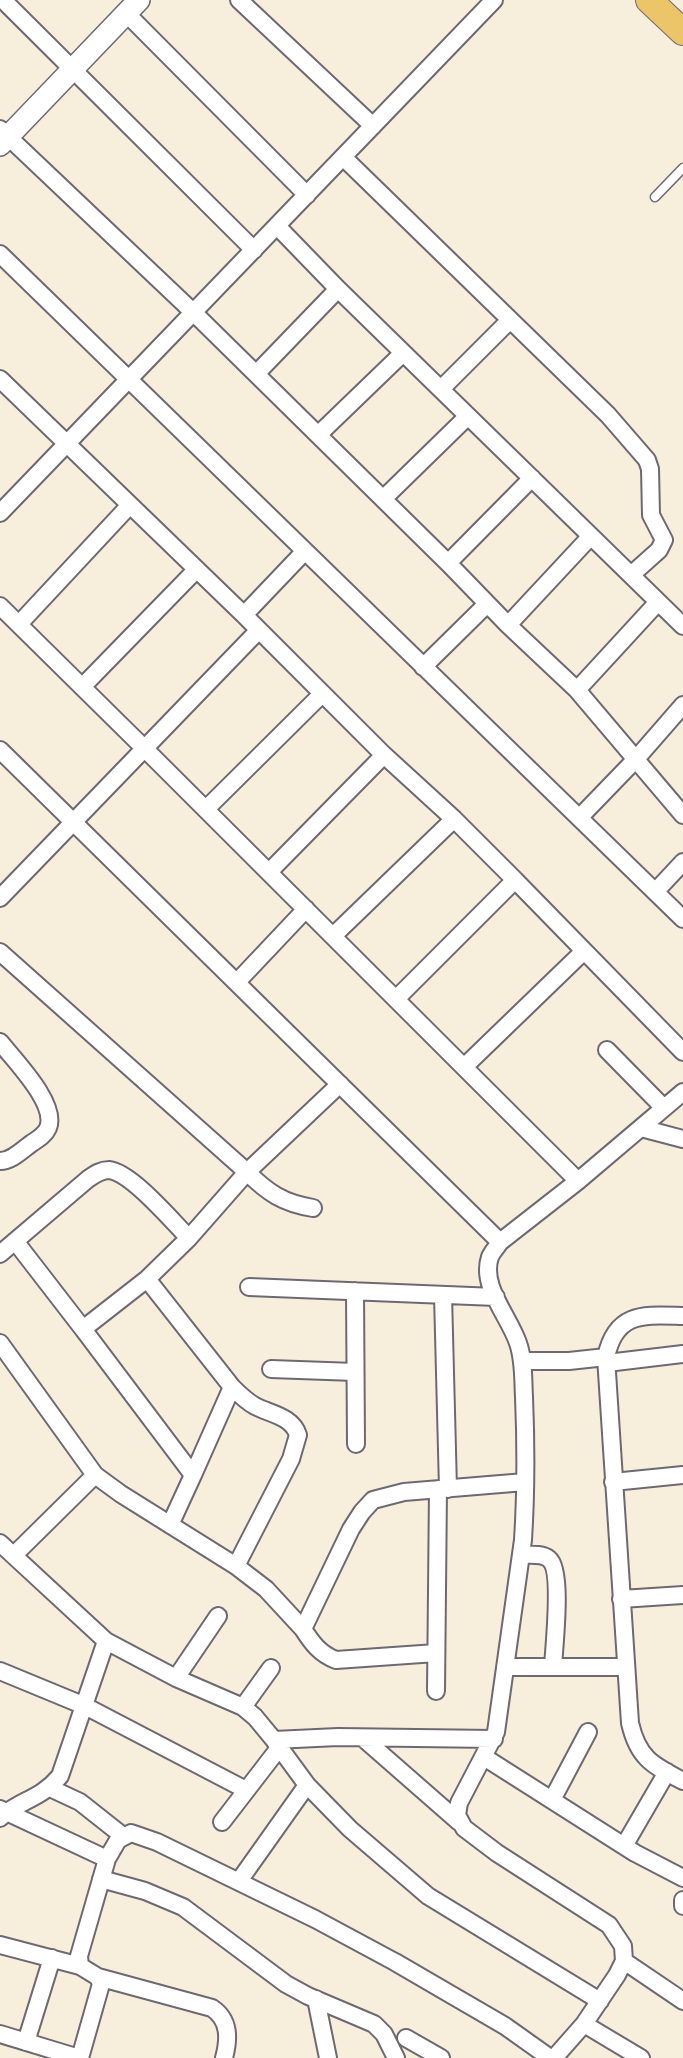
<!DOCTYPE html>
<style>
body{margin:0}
canvas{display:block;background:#f7eedb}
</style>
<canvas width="683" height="2058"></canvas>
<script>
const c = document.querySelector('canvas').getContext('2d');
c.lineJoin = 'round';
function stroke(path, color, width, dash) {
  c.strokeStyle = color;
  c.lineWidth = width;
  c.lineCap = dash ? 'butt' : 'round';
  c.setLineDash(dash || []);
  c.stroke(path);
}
const service = new Path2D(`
 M655,197l28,-29`);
const minor = new Path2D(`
 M3,0l251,250
 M239,0l134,126
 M126,13l181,182
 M0,129l194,184 254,250 60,62 69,65 106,125
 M343,157l265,258 39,45 3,9 1,46 13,25 -5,10 -28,25
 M277,226l61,63 345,337
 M0,254l683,665
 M256,374l82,-85
 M0,379l244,236 140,140 70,64 61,61 -119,119
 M441,389l69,-69
 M318,435l85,-82
 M383,499l85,-83
 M0,513l494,-513
 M448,563l84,-85
 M0,606l145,143 433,432
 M244,615l61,-64
 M19,624l111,-119
 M508,625l83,-89
 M423,667l64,-63
 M82,687l114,-117
 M577,690l81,-88
 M0,750l500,492
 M206,809l116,-115
 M579,818l57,-59 47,-54
 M269,872l115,-117
 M515,880l168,172
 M655,892l28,-30
 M0,898l258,-267
 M333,936l121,-117
 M0,952l247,220 93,-88
 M237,982l69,-73
 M0,1042c14,18 58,62 48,86 -3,7 -10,11 -16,15 -10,7 -20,18 -32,18
 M607,1050l57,58
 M464,1067l120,-116
 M641,1128l42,11
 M15,1241l68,88 64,-50 42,-41
 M0,1254l88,-75c7,-5 13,-9 21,-9 22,2 64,52 80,68l58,-66c21,21 36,31 66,36
 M147,1279l85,108 -39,88
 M249,1287l247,10
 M355,1291l1,153
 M443,1295l5,194
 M683,1316c-39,-1 -67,-5 -77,41l24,366c8,35 22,42 53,58
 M83,1329l110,146 -23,50
 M0,1343l95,132 26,19 115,72 30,23 37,40
 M522,1361h47l37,-4
 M607,1363l76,-9
 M271,1369l84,3
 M232,1387c7,7 14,14 23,19 15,8 37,10 43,29l-7,24 -55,107
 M613,1482l70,-7
 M0,1543l106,98 -46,135c-20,24 -41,24 -60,42
 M14,1555l81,-80
 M521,1555c8,0 21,-2 28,4 14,11 5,88 4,108
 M621,1599l62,-4
 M106,1641l70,37 67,29 28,-39
 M436,1653l-100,7c-16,-6 -24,-17 -33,-31l48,-100 11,-17 11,-12 31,-8 121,-10
 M505,1667h121
 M0,1671l85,35 161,84
 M176,1678l42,-62
 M436,1691l2,-202
 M243,1707l12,10 19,23
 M363,1738l96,84
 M484,1757l151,96 48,25
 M307,1785l43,44 78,67 172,105
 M50,1788l30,14 43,34
 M552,1800l36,-68
 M0,1809l107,50
 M222,1822l57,-74
 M624,1846l43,-74
 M101,1879l44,12 38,16 103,77 22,12 66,28 10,10 12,24
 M239,1881l68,-96 -33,-45 64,-3 156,2
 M683,1900v6
 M0,1945l80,21
 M624,1961l59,40
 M98,1977l114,31c18,12 17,31 12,50
 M316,1999l12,59
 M584,2024l57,34
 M0,2034l79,24
 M406,2038l35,20
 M26,2042l26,-84
 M80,2058l21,-74 -3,-7 -18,-11 -1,-10 28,-97 11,-19 13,-7 26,9 158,77 80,43 110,64 45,32
 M554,2058l30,-34 33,-49 7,-14 -1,-15 -14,-21 -112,-72 -33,-25 -7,-13 2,-12 37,-71 27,-192c3,-47 3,-95 1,-143 -1,-18 0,-37 -6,-54 -9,-27 -38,-57 -28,-86 2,-5 7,-10 10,-15l78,-61 105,-89`);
const tertiary = new Path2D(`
 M0,145l139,-145`);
const primary = new Path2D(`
 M649,0l34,32`);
stroke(service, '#6d6973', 11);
stroke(minor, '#6d6973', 20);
stroke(tertiary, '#6d6973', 24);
stroke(primary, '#6d6973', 28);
stroke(service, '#fff', 8);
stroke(minor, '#fff', 16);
stroke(tertiary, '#fff', 21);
stroke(primary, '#ecc569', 26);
</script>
